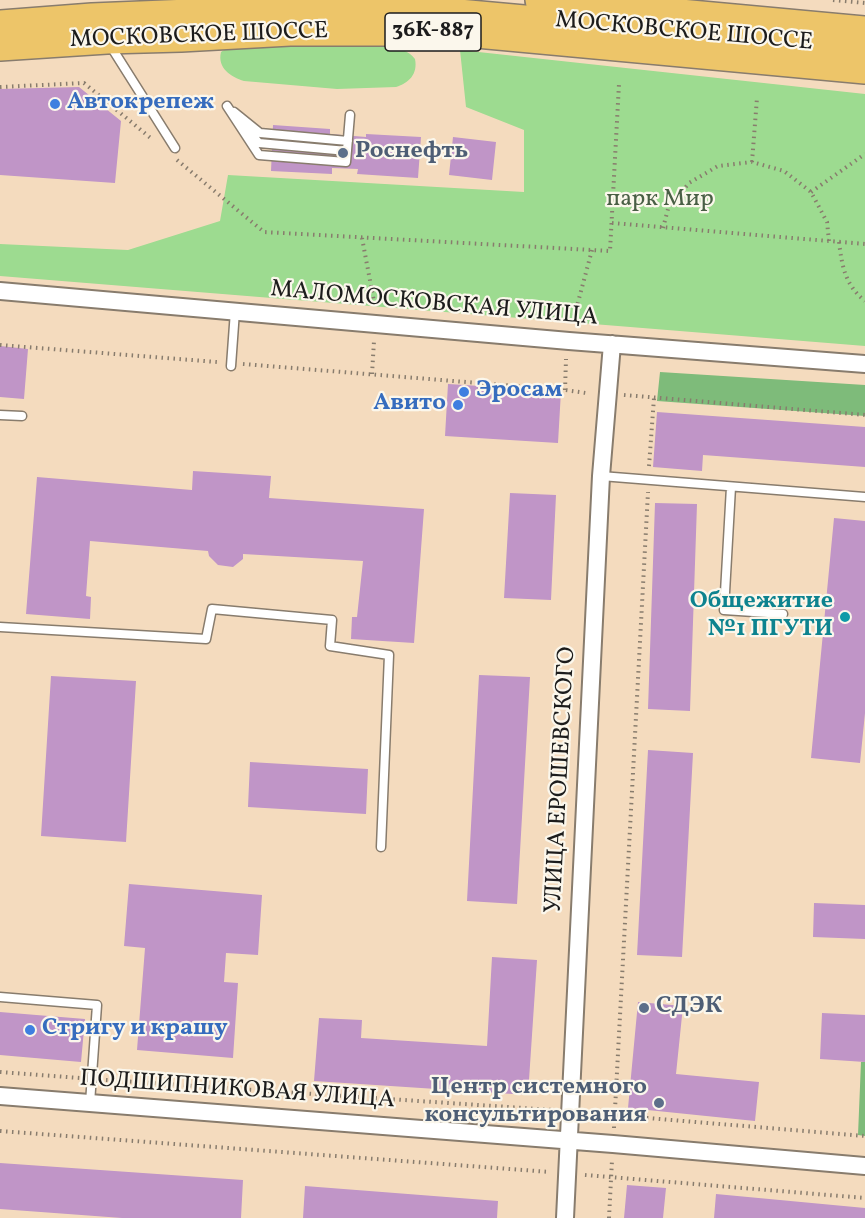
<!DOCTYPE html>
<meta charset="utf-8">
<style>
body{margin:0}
canvas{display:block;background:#f4dbbe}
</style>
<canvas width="865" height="1218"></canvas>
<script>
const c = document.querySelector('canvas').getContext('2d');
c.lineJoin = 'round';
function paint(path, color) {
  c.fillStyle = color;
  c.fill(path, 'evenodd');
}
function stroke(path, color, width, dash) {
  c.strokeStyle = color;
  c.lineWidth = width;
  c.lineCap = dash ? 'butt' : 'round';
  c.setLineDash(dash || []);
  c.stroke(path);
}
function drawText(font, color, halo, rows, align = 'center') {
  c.font = font + ' Vollkorn,serif';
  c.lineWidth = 4.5;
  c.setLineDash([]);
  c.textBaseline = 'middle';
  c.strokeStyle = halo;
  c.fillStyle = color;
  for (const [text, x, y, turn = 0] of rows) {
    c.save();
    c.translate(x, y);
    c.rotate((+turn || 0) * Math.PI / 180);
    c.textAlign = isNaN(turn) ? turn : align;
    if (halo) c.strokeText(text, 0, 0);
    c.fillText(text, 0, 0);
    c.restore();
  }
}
paint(new Path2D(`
 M350,45c19,1 54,-2 65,14 3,15 -6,24 -19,28l-59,2 -93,-8c-13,-4 -27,-13 -23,-29l6,-4 22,-2z
 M460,50l405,44v252l-865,-70v-32l128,6 92,-29 8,-46 296,17v-62l-58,-23z`), '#9ddb90');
paint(new Path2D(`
 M660,372l205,13v31l-208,-15z
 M861,1062h4v74l-7,-1z`), '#7ebb7a');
paint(new Path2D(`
 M79,87l42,34 -6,62 -115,-8v-86z
 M273,125l57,4v5l36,3v-3l55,3 -3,41 -61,-4 1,-5 -26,-1v6l-61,-3z
 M453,137l43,5 -4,38 -43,-5z
 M0,346l28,3 -4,50 -24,-2z
 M448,384l113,7 -3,52 -113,-7z
 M657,412l208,15v40l-162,-12 -1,16 -49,-4z
 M193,471l78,5 -2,22 155,11 -10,134 -63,-4 1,-22h5l6,-56 -120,-7v5l-10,8 -15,-2 -9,-9 -1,-5 -118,-10 -4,55 5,1 -1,22 -64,-5 11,-137 155,13z
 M510,493l46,2 -5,105 -47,-2z
 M655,503l42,1 -7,207 -42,-2z
 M834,518l31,3v192l-5,50 -49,-5z
 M479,675l51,2 -13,227 -50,-3z
 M51,676l85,5 -10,161 -85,-6z
 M648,750l45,3 -11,204 -45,-2z
 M250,762l118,7 -2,45 -118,-7z
 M129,884l133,11 -4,60 -32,-2 -2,29 14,1 -5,75 -96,-8 8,-102 -21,-2z
 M814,903l51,2v34l-52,-2z
 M492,957l45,3 -9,135 -214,-14 5,-63 43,2 -1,18 126,8z
 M638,1002l45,4 -7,68 83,8 -4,39 -127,-13z
 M0,1012l85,7 -4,43 -81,-7z
 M822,1013l43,2v47l-45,-3z
 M0,1163l243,17 -2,38h-119l-122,-9z
 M627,1185l39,3 -3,30h-39z
 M305,1186l193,15 -1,17h-194z
 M716,1194l149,14v10h-151z`), '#c095c7');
const service = new Path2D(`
 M110,45l65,103
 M227,106l32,49 87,7 4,-47
 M234,112l26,21 88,8
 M247,129l12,14 88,8
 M231,366l4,-55
 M0,415l22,1
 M601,476l264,21
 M731,487l-7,123 59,4
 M0,627l206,12 6,-30 120,11 -2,26 59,9 -8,192
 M0,997l97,8 -7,98`);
const minor = new Path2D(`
 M0,291l569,50 296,23
 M0,1096l613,48 252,22
 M565,1218l36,-742 11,-132`);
const primary = new Path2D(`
 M539,0l326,30
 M0,24l92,-7 194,-8 118,-1 461,42
 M0,47l107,-7 74,-2 109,-6h165l410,38`);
stroke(service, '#887c6d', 11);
stroke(minor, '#887c6d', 20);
stroke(primary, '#887c6d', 30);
stroke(new Path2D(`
 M833,0l32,3
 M0,87l84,-4 69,57
 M177,160l87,72 346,19 9,-167
 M752,162l5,-64
 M811,192l54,-38
 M612,223l253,21
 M663,228l5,-19 21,-26 29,-17 34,-4 32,9 27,21 16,30 2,19
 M362,238l13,69
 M839,242c3,24 6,43 26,59
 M573,321l19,-71
 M0,345l217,17
 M243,364l322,26 21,3
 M372,374l2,-33
 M565,390l1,-31
 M624,395l241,20
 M649,466l5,-68
 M0,1072l80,6
 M106,1080l447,30
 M587,1113l278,23
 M614,1128l34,-636
 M0,1131l550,41
 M585,1175l280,23
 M609,1218l3,-58`), '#887c6d', 4, [1.5, 4.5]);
stroke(service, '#fff', 8);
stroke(minor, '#fff', 16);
stroke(primary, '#edc569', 27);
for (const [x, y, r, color] of [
 [55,104,6,"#3f7fe0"],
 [343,153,6,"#5c6f8a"],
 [464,392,6,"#3f7fe0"],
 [458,405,6,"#3f7fe0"],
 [845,617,6,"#0f9aa8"],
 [644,1008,6,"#5c6f8a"],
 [30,1030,6,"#3f7fe0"],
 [659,1103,6,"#5c6f8a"]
]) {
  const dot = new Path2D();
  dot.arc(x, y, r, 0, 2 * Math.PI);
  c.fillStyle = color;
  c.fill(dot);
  stroke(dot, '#fbf7ec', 2);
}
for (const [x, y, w] of [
 [433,32,96]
]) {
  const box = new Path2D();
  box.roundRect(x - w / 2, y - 19, w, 38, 4.5);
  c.fillStyle = '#fbf7ec';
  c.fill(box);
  stroke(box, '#1c1c1c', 1.5);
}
drawText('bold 22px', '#1c1c1c', null, [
 ["36К-887",433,32]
]);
drawText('24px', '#1c1c1c', '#fbf7ec', [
 ["МОСКОВСКОЕ ШОССЕ",684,33,5],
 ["МОСКОВСКОЕ ШОССЕ",199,37,-2],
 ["МАЛОМОСКОВСКАЯ УЛИЦА",434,305,5],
 ["УЛИЦА ЕРОШЕВСКОГО",562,780,-87],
 ["ПОДШИПНИКОВАЯ УЛИЦА",237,1091,4]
]);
drawText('bold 24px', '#366cbe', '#fbf7ec', [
 ["Автокрепеж",67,104],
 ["Эросам",476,392],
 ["Авито",446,405,"right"],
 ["Стригу и крашу",42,1030]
], 'left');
drawText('bold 24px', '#4e5e75', '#fbf7ec', [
 ["Роснефть",355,153],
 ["СДЭК",656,1008],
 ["Центр системного",647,1089,"right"],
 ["консультирования",647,1117,"right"]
], 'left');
drawText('24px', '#495f45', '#fbf7ec', [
 ["парк Мир",660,201]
]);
drawText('bold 24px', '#0d838f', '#fbf7ec', [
 ["Общежитие",833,603],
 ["№1 ПГУТИ",833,631]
], 'right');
</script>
